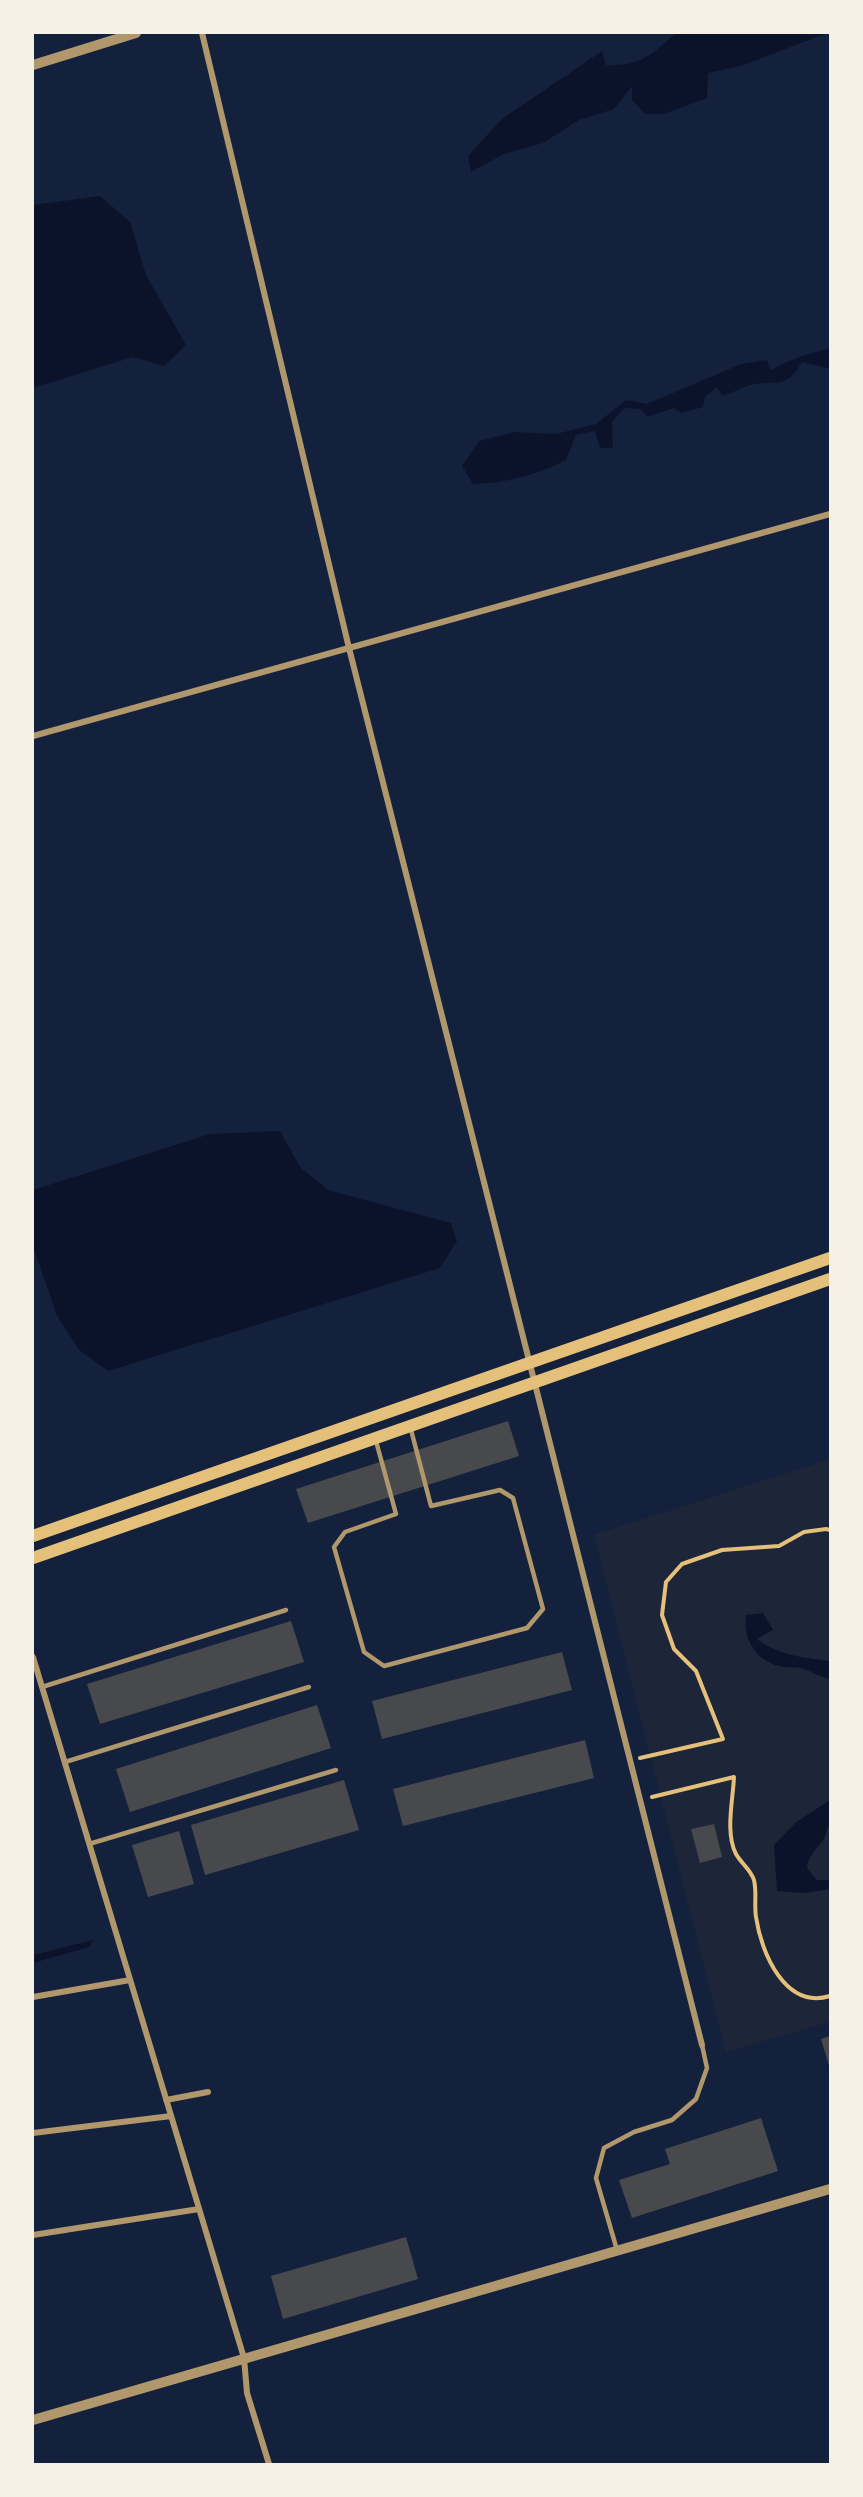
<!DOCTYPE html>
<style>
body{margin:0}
#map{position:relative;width:863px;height:2497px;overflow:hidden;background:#14213d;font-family:"Open Sans",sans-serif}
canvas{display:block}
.frame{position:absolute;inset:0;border:34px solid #f6f1e7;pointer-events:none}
</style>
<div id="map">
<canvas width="863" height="2497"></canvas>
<div class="frame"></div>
</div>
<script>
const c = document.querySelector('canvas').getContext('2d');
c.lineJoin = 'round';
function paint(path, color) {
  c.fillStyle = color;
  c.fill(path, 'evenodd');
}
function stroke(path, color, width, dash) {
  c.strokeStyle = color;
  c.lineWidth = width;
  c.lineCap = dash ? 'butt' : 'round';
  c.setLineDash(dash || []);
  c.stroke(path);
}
paint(new Path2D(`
 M830,1459v563l-104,30 -132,-517z`), '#1d2539');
paint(new Path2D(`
 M676,33h151l-83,32 -36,8 -1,25 -43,16h-19l-13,-14v-14l-18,23 -35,11 -36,23 -39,11 -33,18 -3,-16 34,-37 100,-68 4,14c34,2 46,-11 70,-32z
 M100,196l30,26 16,53 40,70 -22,21 -31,-9 -100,31v-183z
 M830,348v21l-28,-7c-15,26 -22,19 -48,22 -9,2 -22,9 -32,12l-5,-9 -12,10 -2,10 -21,6 -8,-5 -27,9 -6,-8 -17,-1 -12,14 1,26h-13l-5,-17 -19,4 -10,25c-28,15 -61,23 -93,24l-11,-18 17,-25 36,-9 41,2 40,-10 30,-24 21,4 94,-40 26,-4 3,10 31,-14z
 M280,1131l20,36 28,23 123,33 6,18 -17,27 -332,103 -29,-21 -22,-34 -24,-70v-56l177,-56z
 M763,1613l10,17 -16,9c21,16 47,19 73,22v18c-10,-2 -17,-7 -27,-10 -6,-3 -13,-1 -19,-2 -28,-5 -41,-26 -38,-52z
 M830,1800v26l-3,2c-2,19 -17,20 -20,40l10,12h13v9l-25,4 -28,-2 -3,-46 21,-22z
 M93,1940l-4,7 -56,16v-8z`), '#0b132b');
paint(new Path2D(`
 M508,1421l11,35 -211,67 -12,-34z
 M291,1621l13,41 -204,62 -13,-40z
 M562,1652l10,38 -190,49 -10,-38z
 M317,1705l14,43 -201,64 -14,-43z
 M585,1740l9,38 -191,48 -10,-37z
 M344,1780l15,50 -154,45 -14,-50z
 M714,1824l8,33 -22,6 -9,-34z
 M179,1831l15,53 -46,13 -16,-52z
 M830,2036v33l-9,-30z
 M761,2118l17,53 -146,47 -13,-38 51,-16 -5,-15z
 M406,2237l12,42 -135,40 -12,-43z`), '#48494c');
stroke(new Path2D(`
 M640,1758l83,-19 -27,-68 -22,-22 -12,-34 4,-33 16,-18 40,-14 57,-4 25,-14 22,-3 4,1
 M652,1797l82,-20c-1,23 -9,56 2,77 5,9 15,16 18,26 3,13 0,24 2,37 5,35 29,93 74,79`), '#e5c07b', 4);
stroke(new Path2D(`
 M376,1441l20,73 -51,18 -11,15 30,105 20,14 143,-38 16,-19 -30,-111 -13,-8 -69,16 -21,-80
 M42,1687l244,-77
 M65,1762l244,-75
 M89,1844l247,-74
 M617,2250l-21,-72 8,-30 30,-16 38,-12 24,-21 11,-31 -5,-23`), '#b1986c', 4.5);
stroke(new Path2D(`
 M202,33l147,615 353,1397
 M33,736l797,-222
 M33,1657l211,701 3,35 22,71
 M33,1997l97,-17
 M166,2100l42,-8
 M33,2133l138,-17
 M33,2235l166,-26`), '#b1986c', 6);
stroke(new Path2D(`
 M33,65l103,-32
 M33,2420l797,-231`), '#b1986c', 10);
stroke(new Path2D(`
 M33,1536l797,-278
 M33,1558l797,-279`), '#e5c07b', 12);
</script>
